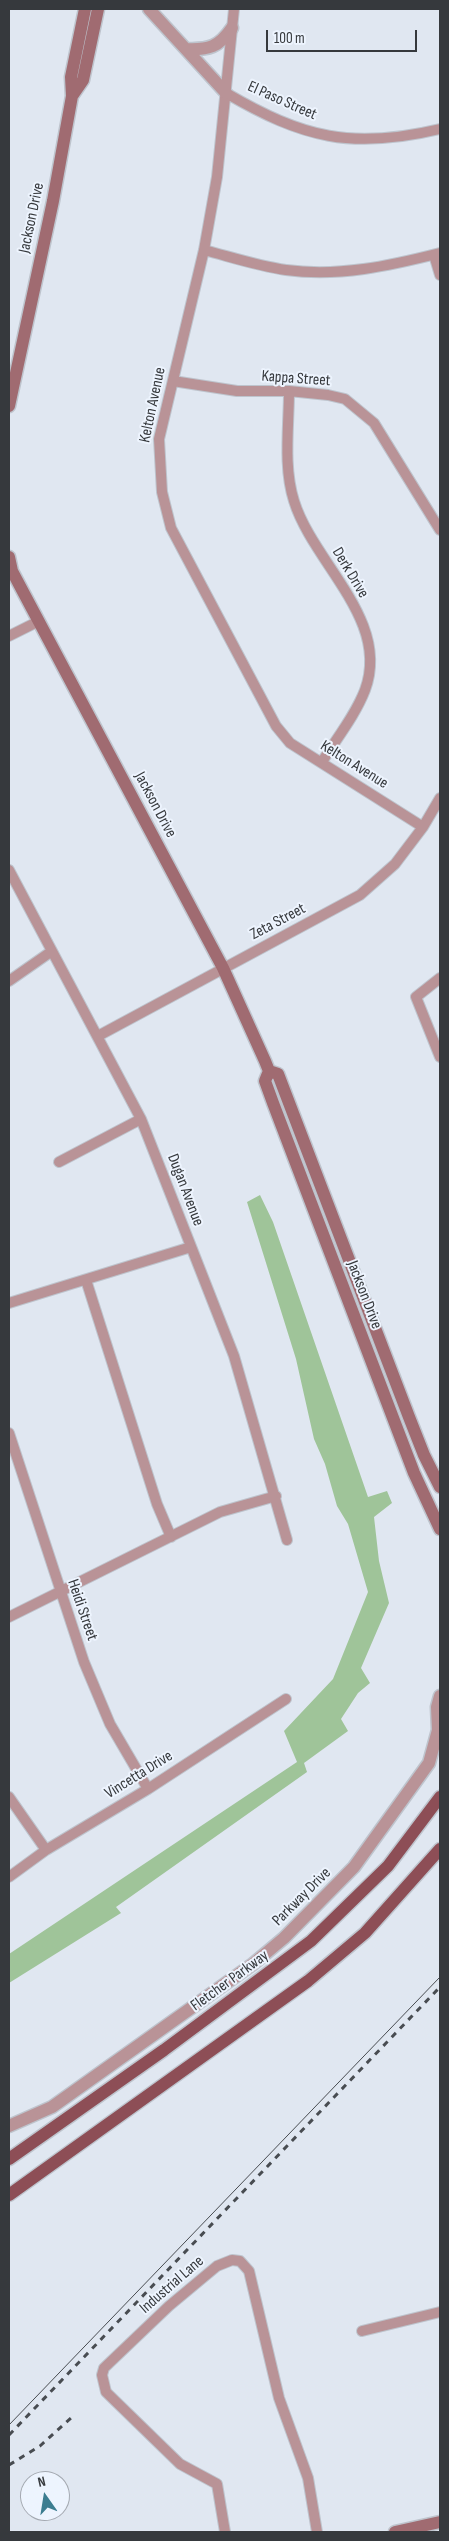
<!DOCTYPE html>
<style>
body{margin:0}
#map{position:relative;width:449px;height:2541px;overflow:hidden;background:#e0e7f1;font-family:"Sofia Sans Condensed",sans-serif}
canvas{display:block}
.frame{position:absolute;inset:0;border:10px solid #36393d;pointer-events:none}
.north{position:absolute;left:20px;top:2471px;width:50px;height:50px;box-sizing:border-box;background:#edf4fe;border:1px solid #a4a9b1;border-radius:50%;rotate:347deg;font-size:14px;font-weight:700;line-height:20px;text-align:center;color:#36393d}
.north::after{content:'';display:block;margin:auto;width:18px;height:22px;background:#3c7d90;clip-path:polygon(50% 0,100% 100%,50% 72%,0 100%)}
.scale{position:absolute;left:266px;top:30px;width:151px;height:22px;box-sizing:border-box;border:2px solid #36393d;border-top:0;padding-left:6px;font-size:15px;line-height:18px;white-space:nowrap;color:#36393d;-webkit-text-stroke:4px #edf4fe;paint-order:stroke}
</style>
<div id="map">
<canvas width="449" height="2541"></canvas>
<div class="frame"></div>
<div class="north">N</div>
<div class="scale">100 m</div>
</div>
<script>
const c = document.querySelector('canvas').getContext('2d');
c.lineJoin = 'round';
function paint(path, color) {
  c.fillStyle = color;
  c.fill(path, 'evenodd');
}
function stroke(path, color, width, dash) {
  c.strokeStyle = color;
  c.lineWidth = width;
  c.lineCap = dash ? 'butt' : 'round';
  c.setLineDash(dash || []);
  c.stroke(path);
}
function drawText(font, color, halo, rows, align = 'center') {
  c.font = font + ' "Sofia Sans Condensed",sans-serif';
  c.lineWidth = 4;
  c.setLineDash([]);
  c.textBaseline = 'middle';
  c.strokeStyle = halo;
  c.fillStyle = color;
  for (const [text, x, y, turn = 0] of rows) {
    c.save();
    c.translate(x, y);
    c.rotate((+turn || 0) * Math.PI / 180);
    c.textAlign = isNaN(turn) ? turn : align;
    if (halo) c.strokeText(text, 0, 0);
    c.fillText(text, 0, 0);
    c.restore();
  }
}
paint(new Path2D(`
 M260,1195l13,27 95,275 19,-6 5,12 -18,14 5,44 10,42 -28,65 9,15 -12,10 -17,26 7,12 -44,32 3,9 -191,135 5,6 -112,70v-29l288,-192 -13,-31 49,-52 35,-87 -20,-68 -11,-18 -12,-42 -11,-25 -18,-80 -49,-157z`), '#9fc499');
const minor = new Path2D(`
 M234,9l-17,168 -13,73 -45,189 3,53 9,36 105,198 14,17 133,84
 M226,93c77,45 126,57 214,36
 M204,250c27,7 54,16 82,20 53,7 103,-4 154,-17
 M434,255l6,20
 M173,381l64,10h52l39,4 17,4 29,24 66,107
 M289,391c0,35 -6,76 5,110 19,62 97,119 71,189 -10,26 -29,49 -43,72
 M9,636l30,-15
 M9,870l132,249 93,237 53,184
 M440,978l-24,19 24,60
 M9,981l43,-30
 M98,1036l262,-141 35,-31 28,-37 17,-29
 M59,1162l82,-43
 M86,1280l71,224 14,33
 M9,1303l182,-56
 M9,1433l75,229 26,62 38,65
 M9,1617l211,-105 56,-16
 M9,1797l37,53
 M9,1877l37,-27 102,-61 138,-90
 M362,2331l78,-19
 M225,2532l-8,-48 -37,-20 -74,-72 -4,-17 2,-7 65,-62 48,-40 15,-6 8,1 9,10 30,127 29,80 9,54`);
const tertiary = new Path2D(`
 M149,9l77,84
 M186,49c23,1 33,-2 46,-21
 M9,2126l43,-19 201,-143 31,-26 70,-71 75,-104 9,-33 -1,-23 3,-11`);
const secondary = new Path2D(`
 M72,96l11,-16 15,-71
 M9,406l44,-205 19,-105 -1,-19 14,-68
 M9,557l3,14 211,397 42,93 4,10 -4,10 8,22 141,370 26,56
 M269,1071l9,3 131,343 15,38 16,32
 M395,2532l45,-10`);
const primary = new Path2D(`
 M9,2159l155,-109 147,-109 77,-75 52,-69
 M9,2195l299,-214 57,-48 75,-84`);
stroke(minor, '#bec4cd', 12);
stroke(tertiary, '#bec4cd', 15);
stroke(secondary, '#bec4cd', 15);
stroke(primary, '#bec4cd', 15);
stroke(minor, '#b99397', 10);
stroke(tertiary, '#b99397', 12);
stroke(secondary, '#a06b71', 12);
stroke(primary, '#8d4e56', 12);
stroke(new Path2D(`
 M9,2425l431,-448`), '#484c51', 1);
stroke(new Path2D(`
 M9,2435l431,-448
 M9,2465l31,-19 32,-29`), '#484c51', 3, [6, 6]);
drawText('16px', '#36393d', '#edf4fe', [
 ["El Paso Street",282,101,24],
 ["Jackson Drive",32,218,-78],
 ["Kappa Street",296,379,4],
 ["Kelton Avenue",153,405,-78],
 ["Derk Drive",350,573,59],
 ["Kelton Avenue",354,765,32],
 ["Jackson Drive",155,805,62],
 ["Zeta Street",278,922,-28],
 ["Dugan Avenue",185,1190,69],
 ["Jackson Drive",364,1295,69],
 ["Heidi Street",82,1610,71],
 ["Vincetta Drive",139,1775,-32],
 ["Parkway Drive",302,1897,-45],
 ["Fletcher Parkway",230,1981,-36],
 ["Industrial Lane",172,2285,-41]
]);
</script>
